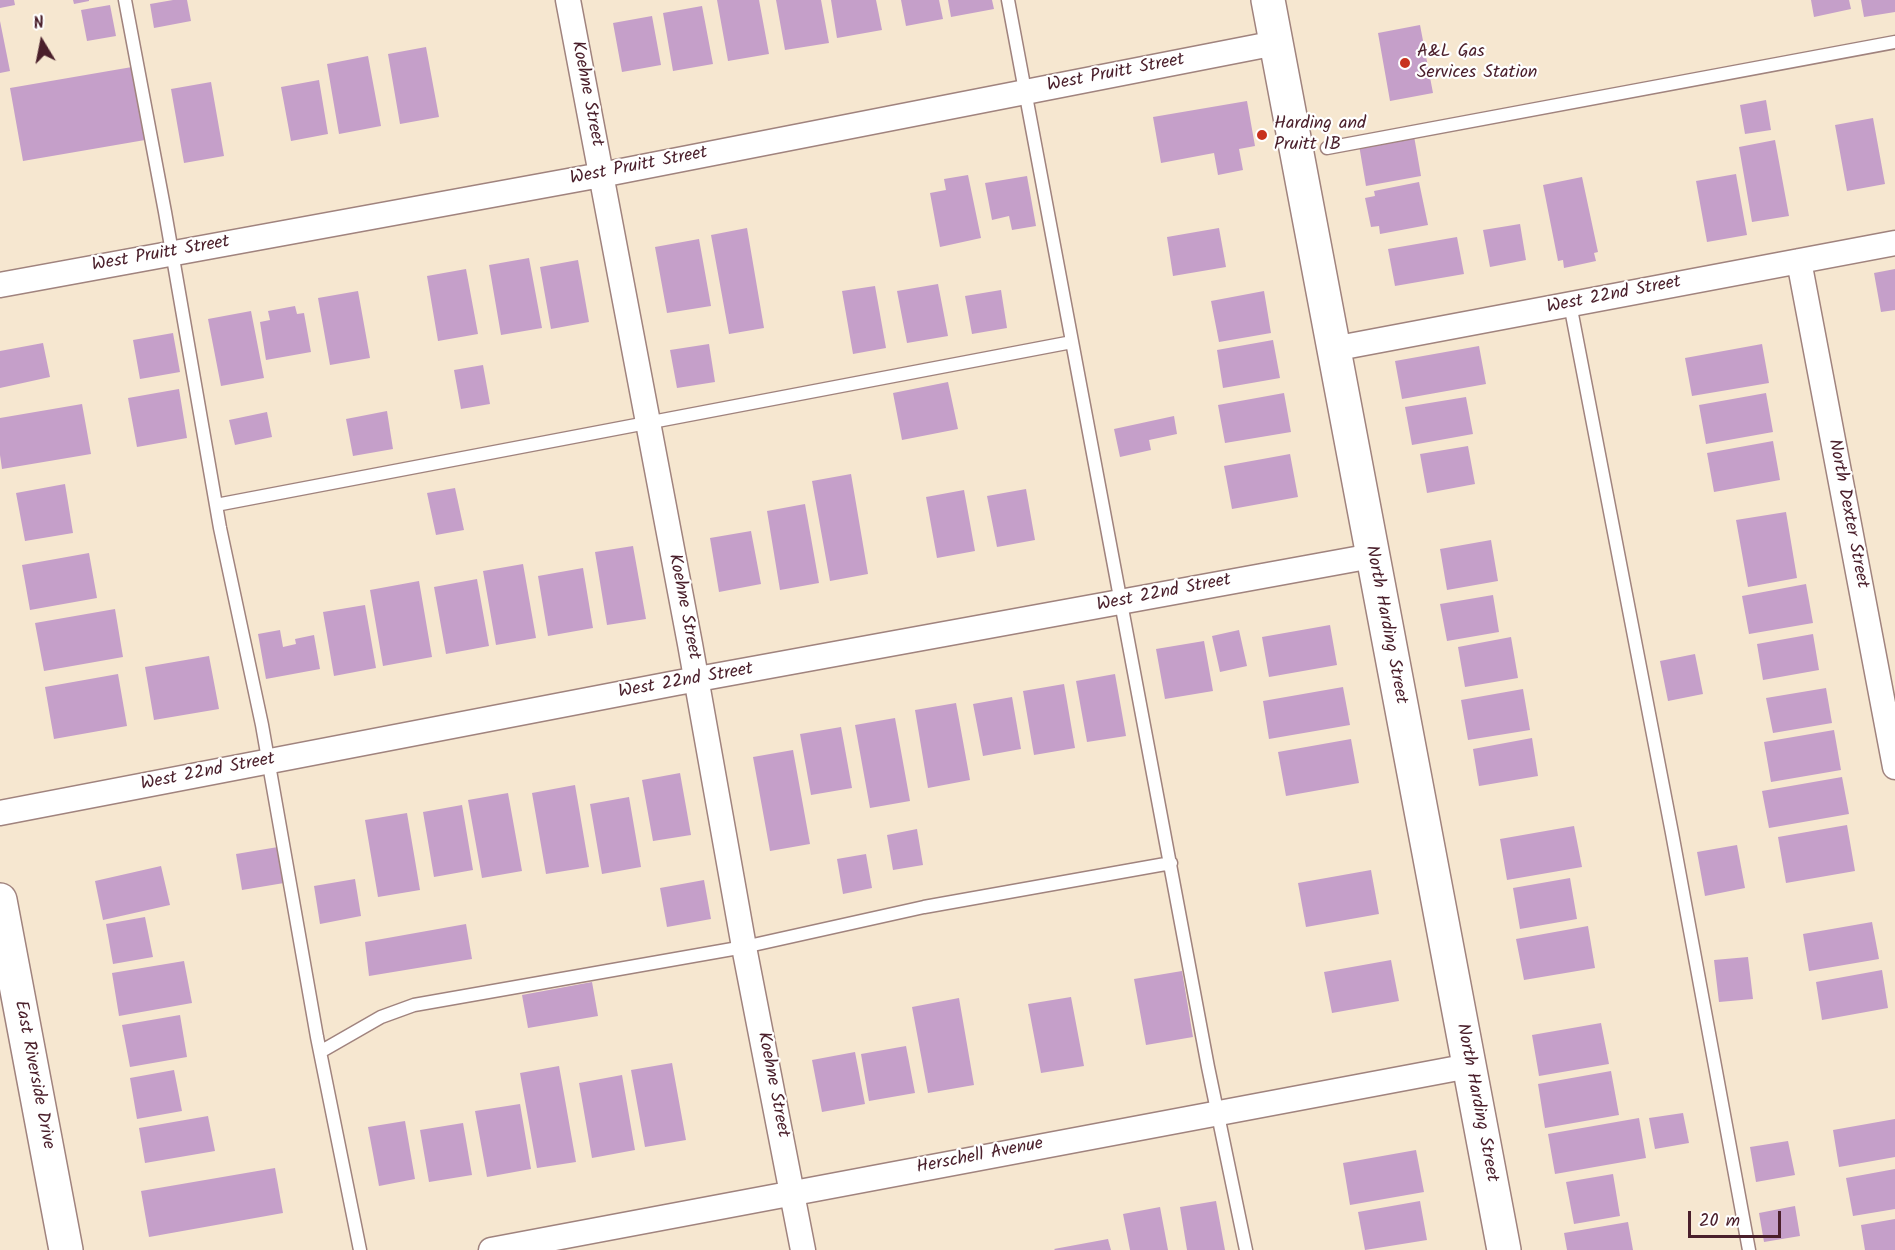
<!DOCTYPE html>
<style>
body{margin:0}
#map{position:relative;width:1895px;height:1250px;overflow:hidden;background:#f6e7d0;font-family:Kalam,sans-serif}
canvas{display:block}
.north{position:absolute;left:12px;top:12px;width:60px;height:60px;-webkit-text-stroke:4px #fff;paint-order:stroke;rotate:350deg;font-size:16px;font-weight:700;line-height:24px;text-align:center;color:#4a1f2b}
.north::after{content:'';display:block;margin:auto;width:21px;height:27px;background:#4a1f2b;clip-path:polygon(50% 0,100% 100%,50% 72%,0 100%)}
.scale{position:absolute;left:1688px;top:1211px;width:93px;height:27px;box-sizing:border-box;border:3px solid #4a1f2b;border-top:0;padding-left:8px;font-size:18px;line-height:21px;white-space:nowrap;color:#4a1f2b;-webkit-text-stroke:4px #fff;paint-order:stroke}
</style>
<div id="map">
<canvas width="1895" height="1250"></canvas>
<div class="north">N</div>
<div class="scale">20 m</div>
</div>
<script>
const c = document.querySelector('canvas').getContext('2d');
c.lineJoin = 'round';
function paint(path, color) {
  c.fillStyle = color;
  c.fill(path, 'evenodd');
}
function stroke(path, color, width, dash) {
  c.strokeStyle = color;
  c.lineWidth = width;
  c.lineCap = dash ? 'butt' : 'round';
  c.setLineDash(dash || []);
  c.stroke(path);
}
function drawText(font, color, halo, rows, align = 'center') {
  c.font = font + ' Kalam,sans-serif';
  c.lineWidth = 4.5;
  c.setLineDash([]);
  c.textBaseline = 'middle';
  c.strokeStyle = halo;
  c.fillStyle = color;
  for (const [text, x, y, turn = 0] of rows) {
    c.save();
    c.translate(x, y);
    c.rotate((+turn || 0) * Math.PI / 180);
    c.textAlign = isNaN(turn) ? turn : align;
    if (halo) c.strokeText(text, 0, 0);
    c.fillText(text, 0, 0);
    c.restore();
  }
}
paint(new Path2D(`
 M0,0h14l1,5 -15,3z
 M73,0h16v1l-15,3z
 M173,0h14l4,21 -37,7 -4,-24z
 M717,0h42l10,54 -41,7z
 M776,0h45l8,43 -44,7z
 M831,0h45l6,30 -45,8z
 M901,0h38l4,19 -37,7z
 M948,0h44l2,9 -43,8z
 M1811,0h38l2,9 -37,8z
 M1861,0h34v12l-31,5z
 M110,5l6,31 -29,5 -6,-31z
 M702,6l11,58 -40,7 -10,-58z
 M652,16l9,49 -39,7 -9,-49z
 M0,21l10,50 -10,2z
 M1420,25l13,68 -43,8 -12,-68z
 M426,47l13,70 -39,7 -12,-70z
 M368,56l13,70 -42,8 -12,-70z
 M132,67l13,73 -122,21 -13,-73z
 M319,80l9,54 -37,7 -10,-54z
 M211,82l13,74 -40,7 -13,-74z
 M1766,100l5,30 -26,4 -5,-29z
 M1247,101l8,45 -16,3 4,21 -25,5 -4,-22 -53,10 -8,-46z
 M1873,118l12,66 -38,7 -12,-66z
 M1414,136l7,40 -55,10 -7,-41z
 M1775,140l14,76 -37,6 -13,-75z
 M1736,174l11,61 -40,7 -11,-61z
 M968,175l13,63 -41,9 -10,-54 16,-3 -2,-11z
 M1027,176l9,50 -24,4 -3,-14 -17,4 -7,-37z
 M1582,177l16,75 -4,1 2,8 -32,7 -1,-8 -5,1 -15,-76z
 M1419,182l9,43 -48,9 -1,-8 -8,1 -6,-29 10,-2 -1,-5z
 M1520,224l6,36 -36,7 -7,-37z
 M747,228l17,100 -35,6 -18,-99z
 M1219,228l7,39 -53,9 -6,-39z
 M1457,237l7,37 -69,12 -7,-37z
 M699,239l12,67 -44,7 -12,-66z
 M529,258l13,70 -41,7 -12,-70z
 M578,260l11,62 -38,7 -11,-62z
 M466,269l12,65 -40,7 -11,-65z
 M1895,269v41l-14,2 -7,-39z
 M938,284l10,52 -41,7 -10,-52z
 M875,286l11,62 -33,6 -11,-63z
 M1001,290l6,38 -35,6 -7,-38z
 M358,291l12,67 -40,7 -12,-67z
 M1264,291l7,42 -52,9 -8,-41z
 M295,306l2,8 7,-1 7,39 -45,8 -6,-38 10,-2 -2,-9z
 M251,311l13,67 -43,8 -13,-67z
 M173,333l7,39 -40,7 -7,-39z
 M1273,340l7,38 -57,10 -6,-38z
 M43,343l7,34 -50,11v-37z
 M709,344l6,38 -38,6 -7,-38z
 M1762,344l7,39 -77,13 -7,-38z
 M1479,346l7,38 -84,15 -7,-38z
 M483,365l7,39 -29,5 -7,-39z
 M948,382l10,47 -56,11 -9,-47z
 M179,389l8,49 -50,9 -9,-49z
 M1284,393l7,39 -66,11 -7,-38z
 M1766,393l7,39 -67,12 -7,-39z
 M1466,397l7,37 -61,11 -7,-38z
 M82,404l9,50 -89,15 -2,-14v-37z
 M387,411l6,38 -40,7 -7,-37z
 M267,412l5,25 -37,8 -6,-25z
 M1174,416l3,18 -28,6 2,10 -31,7 -6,-28z
 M1773,441l7,39 -66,12 -7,-39z
 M1468,446l7,38 -48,9 -7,-39z
 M1290,454l8,43 -66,12 -8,-43z
 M851,474l17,100 -38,7 -18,-100z
 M65,484l8,49 -48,8 -9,-48z
 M455,488l9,42 -28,5 -9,-42z
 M1026,489l9,51 -38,7 -10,-51z
 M964,490l11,61 -38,7 -11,-61z
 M805,504l14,79 -39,7 -13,-79z
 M1786,512l11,66 -49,9 -12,-67z
 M751,531l10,53 -42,8 -9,-54z
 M1491,540l7,41 -51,9 -7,-41z
 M633,546l13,73 -39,6 -12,-73z
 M89,553l8,45 -67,12 -8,-45z
 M523,564l13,74 -40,7 -13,-74z
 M583,568l10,60 -45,8 -10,-60z
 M477,579l12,67 -43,8 -12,-67z
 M419,581l13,76 -49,9 -13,-76z
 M1806,584l7,39 -64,11 -7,-38z
 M1493,595l6,37 -52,9 -7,-37z
 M365,605l11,63 -42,8 -11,-64z
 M115,609l8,48 -79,14 -9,-48z
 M1330,625l7,40 -68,12 -7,-40z
 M280,630l3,17 13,-3 -1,-5 19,-4 6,34 -54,10 -8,-45z
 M1239,630l8,36 -27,6 -8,-36z
 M1813,634l6,36 -56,10 -6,-36z
 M1511,637l7,41 -53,9 -7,-40z
 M1204,641l9,50 -48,8 -9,-50z
 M1695,654l8,40 -35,7 -8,-40z
 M209,656l10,53 -65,11 -9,-53z
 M118,674l9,52 -73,13 -9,-52z
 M1115,674l11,62 -39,6 -11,-61z
 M1064,684l11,64 -41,7 -11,-64z
 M1343,687l7,38 -81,14 -6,-38z
 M1826,688l6,35 -59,10 -7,-35z
 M1523,689l7,41 -62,10 -7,-40z
 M1012,697l9,52 -38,7 -10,-52z
 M956,703l14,77 -42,8 -13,-78z
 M895,718l15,83 -40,7 -15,-83z
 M841,727l11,61 -41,7 -11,-61z
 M1834,730l7,40 -70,12 -7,-40z
 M1532,738l6,38 -59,10 -6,-37z
 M1351,739l8,44 -73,13 -8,-44z
 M793,750l17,94 -40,7 -17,-94z
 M680,773l11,62 -38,6 -11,-61z
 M1842,777l7,37 -80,14 -7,-37z
 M575,785l14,82 -43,7 -14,-81z
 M508,793l14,78 -40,7 -14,-78z
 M629,797l12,70 -39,7 -12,-70z
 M462,805l11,65 -39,7 -11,-65z
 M407,813l13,77 -42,7 -13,-77z
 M1847,825l8,46 -69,12 -8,-46z
 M1574,826l8,41 -75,13 -7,-41z
 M917,829l6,36 -30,5 -6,-35z
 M1737,845l8,43 -40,8 -8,-44z
 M278,847l6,36 -42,7 -6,-36z
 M866,854l6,34 -29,6 -6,-35z
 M161,866l9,39 -67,15 -8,-39z
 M1371,870l8,44 -73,13 -8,-44z
 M1570,878l7,41 -57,10 -7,-41z
 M355,879l6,37 -41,8 -6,-38z
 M704,880l7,39 -44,8 -7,-39z
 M145,917l8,40 -40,7 -7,-40z
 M1872,922l7,37 -70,12 -6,-37z
 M466,924l6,35 -103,17 -4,-34z
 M1588,926l7,42 -71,12 -8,-41z
 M1748,957l5,42 -34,3 -5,-42z
 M1391,960l8,41 -67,12 -8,-41z
 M184,961l8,42 -73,13 -7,-43z
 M1882,970l6,38 -66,12 -6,-38z
 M1182,971l11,66 -47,8 -12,-66z
 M592,982l6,34 -70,12 -6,-33z
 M1071,997l13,69 -43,7 -13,-69z
 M959,998l15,87 -46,8 -16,-86z
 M180,1015l7,42 -57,10 -8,-42z
 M1601,1023l8,41 -70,12 -7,-41z
 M906,1046l9,47 -46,8 -8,-47z
 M855,1052l10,52 -43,8 -10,-52z
 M672,1063l14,77 -41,7 -14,-77z
 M559,1066l17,96 -39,6 -17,-95z
 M174,1070l8,41 -45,8 -7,-41z
 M1611,1071l8,44 -74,13 -7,-44z
 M622,1075l13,75 -43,8 -13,-75z
 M520,1104l11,65 -44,8 -12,-66z
 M1683,1113l6,30 -34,6 -6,-31z
 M208,1116l7,35 -70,12 -6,-35z
 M1639,1118l7,40 -91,16 -7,-40z
 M1895,1119v38l-56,10 -6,-37z
 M405,1121l10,58 -36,7 -11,-59z
 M463,1123l9,52 -43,7 -9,-52z
 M1788,1141l7,34 -39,7 -6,-35z
 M1416,1150l8,42 -74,13 -7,-42z
 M275,1168l8,45 -134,24 -8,-46z
 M1895,1169v40l-42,7 -7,-38z
 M1613,1174l7,42 -46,8 -8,-42z
 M1216,1201l9,49h-38l-7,-43z
 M1420,1201l7,39 -62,10 -7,-38z
 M1795,1206l5,30 -36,6 -5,-29z
 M1160,1207l8,43h-38l-7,-36z
 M1895,1219v31h-30l-4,-25z
 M1628,1222l5,28h-66l-3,-17z
 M1108,1239l3,11h-56l-1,-1z`), '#c59fc9');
const lane = new Path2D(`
 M125,0l40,212 55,316 42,197 55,312 43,213
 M1008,0l200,1067 38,183
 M1327,148l568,-106
 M1570,304l102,529 77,417
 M216,505l856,-163
 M320,1052l61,-35 33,-12 330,-58 180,-40 247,-44`);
const street = new Path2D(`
 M568,0l122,644 54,303 59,303
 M1799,261l96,506
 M0,285l601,-110 675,-132
 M1333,349l562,-106
 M0,813l676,-130 696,-127
 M491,1250l978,-184`);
const secondary = new Path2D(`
 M1268,0l236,1250
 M0,900l66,350`);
stroke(lane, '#a0837e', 15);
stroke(street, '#a0837e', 27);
stroke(secondary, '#a0837e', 36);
stroke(lane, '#fff', 12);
stroke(street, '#fff', 24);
stroke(secondary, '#fff', 33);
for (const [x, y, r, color] of [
 [1405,63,6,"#c8321e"],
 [1262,135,6,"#c8321e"]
]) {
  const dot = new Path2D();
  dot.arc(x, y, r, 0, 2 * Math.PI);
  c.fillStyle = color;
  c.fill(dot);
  stroke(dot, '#fff', 2);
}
drawText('18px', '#4a1f2b', '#fff', [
 ["A&L Gas",1417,53],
 ["Services Station",1417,74],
 ["Harding and",1274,125],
 ["Pruitt IB",1274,146]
], 'left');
drawText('18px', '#4a1f2b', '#fff', [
 ["West Pruitt Street",1116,74,-11],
 ["Koehne Street",586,94,79],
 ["West Pruitt Street",639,167,-11],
 ["West Pruitt Street",161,255,-10],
 ["West 22nd Street",1614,296,-11],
 ["North Dexter Street",1847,514,79],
 ["West 22nd Street",1164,594,-11],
 ["Koehne Street",683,607,79],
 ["North Harding Street",1385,625,79],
 ["West 22nd Street",686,682,-10],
 ["West 22nd Street",208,773,-11],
 ["East Riverside Drive",33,1075,79],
 ["Koehne Street",772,1085,79],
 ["North Harding Street",1476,1103,79],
 ["Herschell Avenue",980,1157,-11]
]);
</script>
